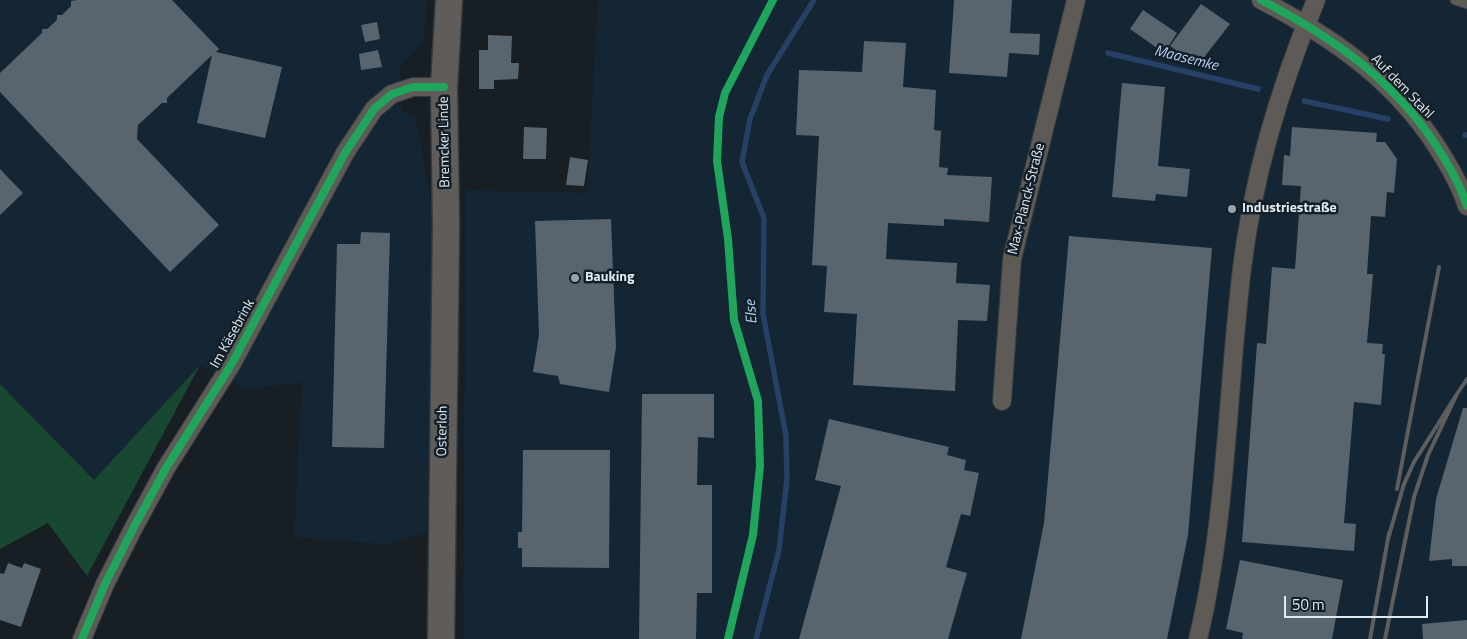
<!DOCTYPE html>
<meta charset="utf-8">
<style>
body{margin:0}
#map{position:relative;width:1467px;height:639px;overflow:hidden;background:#171e24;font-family:"Titillium Web",sans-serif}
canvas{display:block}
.scale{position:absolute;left:1284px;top:596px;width:144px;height:22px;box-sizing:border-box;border:2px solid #e1eaf0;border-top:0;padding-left:6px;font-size:15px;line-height:18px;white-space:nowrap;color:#e1eaf0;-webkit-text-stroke:4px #121f29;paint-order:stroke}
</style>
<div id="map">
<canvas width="1467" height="639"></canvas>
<div class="scale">50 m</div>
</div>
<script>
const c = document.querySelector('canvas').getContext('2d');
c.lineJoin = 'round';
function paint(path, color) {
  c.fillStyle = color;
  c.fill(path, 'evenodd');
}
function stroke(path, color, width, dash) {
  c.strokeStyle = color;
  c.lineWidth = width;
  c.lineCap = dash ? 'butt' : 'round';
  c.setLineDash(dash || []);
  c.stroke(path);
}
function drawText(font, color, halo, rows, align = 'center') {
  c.font = font + ' "Titillium Web",sans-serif';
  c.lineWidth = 5;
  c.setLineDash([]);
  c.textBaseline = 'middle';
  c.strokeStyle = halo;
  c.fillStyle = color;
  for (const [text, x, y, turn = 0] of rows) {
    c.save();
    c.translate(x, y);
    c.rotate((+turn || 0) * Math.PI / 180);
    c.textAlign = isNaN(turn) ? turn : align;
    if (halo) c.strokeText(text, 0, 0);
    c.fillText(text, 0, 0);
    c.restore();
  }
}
paint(new Path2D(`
 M0,0h427l-4,43 -23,23 2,45 14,7 19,108 -8,307 -41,11 -92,-7 8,-155 -56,7 -46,-24 -106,115 -94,-96z
 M598,0h869v639h-1004l3,-449 121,3z`), '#142633');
paint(new Path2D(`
 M200,365l-113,211 -39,-53 -48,26v-165l94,96z`), '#184831');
stroke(new Path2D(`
 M1108,53l150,36
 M1304,101l84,18
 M1465,135h2
 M756,639l23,-89 8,-71 -1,-43 -23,-122 1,-96 -22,-56 8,-43 17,-44 47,-75`), '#264165', 5.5);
paint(new Path2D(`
 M77,0h95l47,49 -3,3 66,15 -17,71 -68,-15 15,-68 -45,43v5h-5l-24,22 -1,14 82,86 -49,47 -170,-180v-19l42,-40v-4h5l10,-9v-5h5l9,-9v-5z
 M954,0h58l-2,33 30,1 -1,21 -30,-2 -2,24 -58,-4z
 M1201,4l29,20 -32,41 -28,-19z
 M1143,10l34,23 -11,17 -7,-5 -2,3 -27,-19z
 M377,22l3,17 -15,3 -4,-17z
 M488,35l24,1 -1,27h8l-1,16 -24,1v9h-15v-39h9z
 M864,41l42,2 -3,44 33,3 -2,40 7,1 -2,36 9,1 -1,7 45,2 -3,45 -45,-3v7l-56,-3 -2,36 71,4 -1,20 34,2 -3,36 -29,-1 -3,71 -102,-6 4,-71 -33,-2 3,-46 -15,-1 7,-129 -23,-1 3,-65 63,2z
 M378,50l4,17 -21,3 -2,-16z
 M1122,83l43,4 -7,79 32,3 -3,28 -31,-3 -1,7 -43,-4z
 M524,127l23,1 -1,31h-23z
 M1292,127l85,6 -1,9h9l12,17 -3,34 -7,-1 -2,25 -14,-1 -4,58h6l-6,69 16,1 -1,10h3l-4,51 -27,-3 -10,121 12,1 -2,27 -112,-9 15,-199 9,1 6,-77 23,2 6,-83 -19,-1 2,-30 6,1z
 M570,157l18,3 -4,26 -18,-1z
 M0,169l23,24 -23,22z
 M611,219l5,128 -7,45 -49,-8 -2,-8 -25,-4 6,-37 -4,-114z
 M361,232l29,1 -6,215 -52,-1 5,-203h23z
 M1069,236l143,12 -24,287 -21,104h-146l23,-116z
 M642,394h72v44l-16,-1 -1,48h15v108h-15l-1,46h-57z
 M1463,408h4v158h-15v-7l-23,2 7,-62z
 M829,419l120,28 -2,8 19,5 -2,10 15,3 -9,43 -9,-2 -15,53 21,6 -19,66h-149l42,-153 -26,-6z
 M523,450h87l-1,118 -87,-1v-19h-4v-16h4z
 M1240,560l103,20 -11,59h-90l1,-6 -17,-4z
 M8,563l14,5 2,-5 17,6 -20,58 -21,-7v-47l4,1z
 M1467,620v19h-44l-1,-15z`), '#58646e');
const lane = new Path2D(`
 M1455,0l12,4`);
const street = new Path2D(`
 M1261,0c75,39 139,84 183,158 9,15 18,32 23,48
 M1002,401l10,-142 64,-259
 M82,639l23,-55 29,-57 32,-59 65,-103 114,-212 29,-44 18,-15 21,-7h31
 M1198,639c29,-121 29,-247 44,-371 11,-90 39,-184 74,-268`);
const secondary = new Path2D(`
 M441,639l5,-415 -2,-137 5,-87`);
stroke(lane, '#343b40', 11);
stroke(street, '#343b40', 20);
stroke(secondary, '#343b40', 29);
stroke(lane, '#5e5a56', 9);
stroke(street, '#5e5a56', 18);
stroke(secondary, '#605c5a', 26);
stroke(new Path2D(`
 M1457,394l10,-15
 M1397,489l42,-222
 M1370,639l19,-106
 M1385,639l29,-142 14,-42 29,-61 -43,68 -10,22 -16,55`), '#5e5e5e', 4);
stroke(new Path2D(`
 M1261,0c75,39 139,84 183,158 9,15 18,32 23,48
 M82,639l23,-55 29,-57 32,-59 65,-103 114,-212 29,-44 18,-15 21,-7h31
 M728,639l25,-104 7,-69 -2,-65 -24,-81 -6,-81 -11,-78 2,-44 6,-24 48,-93`), '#20a55d', 8);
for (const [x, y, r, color] of [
 [1232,209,5,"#9aa3a9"],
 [575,278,5,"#9aa3a9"]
]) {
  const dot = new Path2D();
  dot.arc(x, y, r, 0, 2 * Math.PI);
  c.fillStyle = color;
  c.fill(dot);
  stroke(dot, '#121f29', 2);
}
drawText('14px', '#e1eaf0', '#121f29', [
 ["Auf dem Stahl",1402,87,46],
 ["Bremcker Linde",445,142,-91],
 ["Max-Planck-Straße",1027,199,-76],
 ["Im Käsebrink",233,334,-61],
 ["Osterloh",443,431,-89]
]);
drawText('bold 14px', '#e1eaf0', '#121f29', [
 ["Industriestraße",1242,209],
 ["Bauking",585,278]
], 'left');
drawText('italic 15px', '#b6d3fa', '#121f29', [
 ["Maasemke",1186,59,14],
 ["Else",752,312,-94]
]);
</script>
